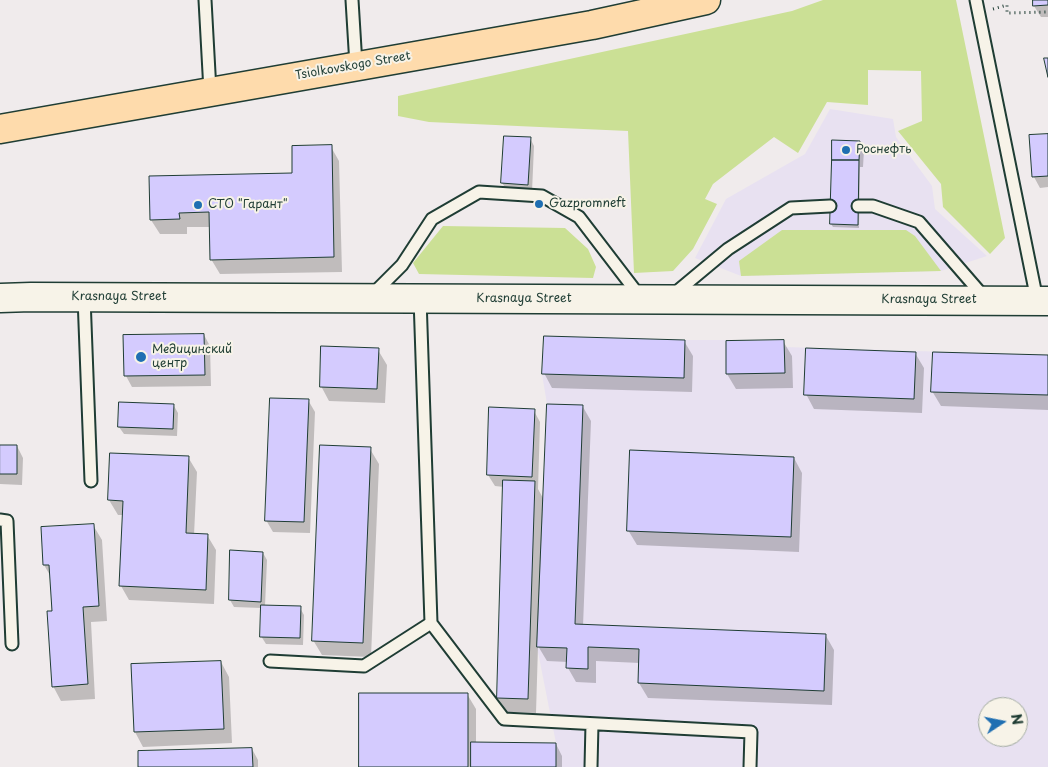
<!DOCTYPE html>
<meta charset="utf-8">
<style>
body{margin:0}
#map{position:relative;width:1048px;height:767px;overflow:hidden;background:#f0ebec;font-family:"Playpen Sans",sans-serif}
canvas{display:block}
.north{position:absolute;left:978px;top:697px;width:50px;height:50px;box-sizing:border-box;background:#f7f3e8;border:1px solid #a1aaa0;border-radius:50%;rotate:79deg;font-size:14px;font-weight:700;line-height:20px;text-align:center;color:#1f3d34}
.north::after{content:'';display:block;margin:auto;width:18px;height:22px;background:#1f6fb2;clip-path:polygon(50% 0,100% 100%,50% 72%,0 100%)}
</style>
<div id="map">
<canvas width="1048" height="767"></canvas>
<div class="north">N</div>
</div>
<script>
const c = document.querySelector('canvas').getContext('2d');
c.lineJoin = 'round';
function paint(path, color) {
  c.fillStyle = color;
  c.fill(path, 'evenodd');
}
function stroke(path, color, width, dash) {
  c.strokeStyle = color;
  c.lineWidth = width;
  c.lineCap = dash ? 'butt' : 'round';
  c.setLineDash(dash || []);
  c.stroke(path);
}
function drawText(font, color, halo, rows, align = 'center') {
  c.font = font + ' "Playpen Sans",sans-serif';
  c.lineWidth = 4;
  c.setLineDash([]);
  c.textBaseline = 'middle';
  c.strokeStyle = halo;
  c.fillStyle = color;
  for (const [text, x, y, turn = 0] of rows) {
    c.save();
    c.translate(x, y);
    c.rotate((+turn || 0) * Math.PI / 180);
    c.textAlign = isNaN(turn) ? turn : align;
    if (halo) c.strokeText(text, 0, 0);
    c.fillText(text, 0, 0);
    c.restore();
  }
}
paint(new Path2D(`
 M830,109l63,10 3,18 36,49 3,23 52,47 -46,15 -200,5 -46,-18 31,-59 79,-45z
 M544,336l141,4h99v7l264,8v412h-492v-24l-19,-96 10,-243 -5,-30zM988,707h30v30h-30z`), '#e8e1f1');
paint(new Path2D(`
 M823,0h133l49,238 -15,16 -47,-47 -2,-23 -43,-53 24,-10 -1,-50 -53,-1v35l-41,-3 -29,51 -24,-16 -61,47 -8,15 12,5 -24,45 -20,22 -39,2 -6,-142 -199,-9 -31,-6v-20l394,-85z
 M443,226l122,2 23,21 8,18 -3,11 -174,-4 -6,-11z
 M782,230h124l9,6 26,35 -200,5 -2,-15z`), '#cbe095');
paint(new Path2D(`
 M1034,0h14v17h-7l-7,-11z
 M1048,135v52l-8,1 -6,-11z
 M530,138l4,8 -2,46 -25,-2 -5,-7z
 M859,142l5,8 -1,17h-3l-1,61 -26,-1 -2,-3z
 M331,147l8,14 3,111 -122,2 -9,-15 -1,-32h-23v7h-27l-9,-14 142,-46z
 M204,335l6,11 1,40 -79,1 -6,-11z
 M684,341l9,15 -1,36 -140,-4 -8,-15z
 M783,341l9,15 1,32 -57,1 -9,-15z
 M378,350l9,15 -2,38 -56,-2 -8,-15z
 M915,353l9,15 -2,45 -108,-4 -8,-15z
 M1048,357v53l-107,-4 -9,-15z
 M308,400l7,12 -5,121 -37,-1 -7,-12z
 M174,406l4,7 -1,23 -53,-2 -5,-7z
 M583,407l8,14 -8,205 243,10 8,14 -2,55 -184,-7 -9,-15 1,-20 -44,-2v22l-20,-1 -8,-14v-6l-21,-1 -9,-15 -2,67 -30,-1 -8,-14 6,-211 -9,-1 -7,-11 2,-66 44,2 6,11 -2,67 6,11z
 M0,446h17l6,12 -1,27 -22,-1z
 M370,449l9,15 -8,193 -49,-2 -9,-15z
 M188,457l9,15 -3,63h13l9,15 -2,54 -85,-4 -8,-14 3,-71h-6l-9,-15z
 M794,458l8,15 -3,79 -162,-7 -9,-15z
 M93,525l9,15 5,81 -16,1 4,77 -34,2 -8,-15 -2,-109 -7,-12z
 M263,553l4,7 -2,46 35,2 4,7 -1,30 -37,-1 -5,-8 1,-28 -28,-1 -4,-7z
 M221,662l8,15 3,66 -89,4 -8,-15 -3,-66z
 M467,694l9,15v34l80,1 6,12v11h-202z
 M252,749l6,11v7h-119z`), '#0003');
const building = new Path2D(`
 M1033,0h15v5l-15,1z
 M1044,58h4v19z
 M1048,134v42l-16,1 -3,-42z
 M504,136l27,1 -3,48 -27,-2z
 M832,140l28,1 -1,19h-27z
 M332,145l2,112 -124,3 -1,-48 -30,1 1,6 -30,1 -1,-44 143,-3v-27z
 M832,160h27l-1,65 -28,-1z
 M204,334l1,41 -81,1 -1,-41z
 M544,336l141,4 -1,38 -142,-4z
 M784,340l1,33 -59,1v-33z
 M321,346l58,2 -2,41 -57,-2z
 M806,348l110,4 -2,47 -110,-4z
 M933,352l115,3v40l-117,-3z
 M270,398l39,1 -5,123 -39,-1z
 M119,402l55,2 -1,25 -55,-2z
 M547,404l36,1 -8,219 251,10 -2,57 -186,-8 1,-34 -51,-2v22l-22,-1 1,-20 -30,-1z
 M489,407l46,2 -3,68 -45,-2z
 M0,445h17v29h-17z
 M320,445l51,2 -8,196 -51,-2z
 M630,450l164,7 -3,80 -164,-6z
 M110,453l79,3 -3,77 22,1 -2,56 -87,-4 4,-85 -15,-1z
 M503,480l32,1 -7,218 -31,-1z
 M94,524l5,82 -16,1 5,77 -36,3 -5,-76h5l-3,-46h-6l-2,-38z
 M230,550l33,2 -2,50 -32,-2z
 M261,605l40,1 -1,32 -40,-1z
 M221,661l3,68 -90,3 -3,-68z
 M359,693h109v74h-109z
 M471,742l85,1v24h-85z
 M252,748l1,19h-115v-16z`);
paint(building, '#d4cbfe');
stroke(building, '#1f3d34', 1);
const service = new Path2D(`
 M205,0l5,91
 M352,0l4,65
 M976,0l61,300
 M858,206h15l46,16 65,75
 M674,294l54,-45 63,-41 39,-2
 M372,295l30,-30 30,-46 47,-27 63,4 37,21 62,81
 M84,297l7,184
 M420,298l11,325 73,96 247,13 -1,35
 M0,520l7,1 5,123
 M270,661l94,5 67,-43
 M591,767l1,-43`);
const secondary = new Path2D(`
 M0,298l31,-1 1017,4`);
const primary = new Path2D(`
 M0,129l592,-104 114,-25`);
stroke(service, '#1f3d34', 15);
stroke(secondary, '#1f3d34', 31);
stroke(primary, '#1f3d34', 31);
stroke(new Path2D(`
 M993,9l14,-4v8l41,-1`), '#1f3d34', 3, [1, 4]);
stroke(service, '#f7f3e8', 11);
stroke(secondary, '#f7f3e8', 28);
stroke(primary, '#fedbac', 28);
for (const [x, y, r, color] of [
 [846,150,5,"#1f6fb2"],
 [539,204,5,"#1f6fb2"],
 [198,205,5,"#1f6fb2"],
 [141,357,6,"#1f6fb2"]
]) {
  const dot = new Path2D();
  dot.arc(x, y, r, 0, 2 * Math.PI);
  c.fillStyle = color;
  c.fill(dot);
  stroke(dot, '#f7f3e8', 2);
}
drawText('12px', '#1f3d34', '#f7f3e8', [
 ["Tsiolkovskogo Street",353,66,-10],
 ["Krasnaya Street",119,297],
 ["Krasnaya Street",524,299],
 ["Krasnaya Street",929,300]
]);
drawText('12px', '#1f3d34', '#f7f3e8', [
 ["Роснефть",856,150],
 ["Gazpromneft",549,204],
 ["СТО \"Гарант\"",208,205],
 ["Медицинский",152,350],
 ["центр",152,364]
], 'left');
</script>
